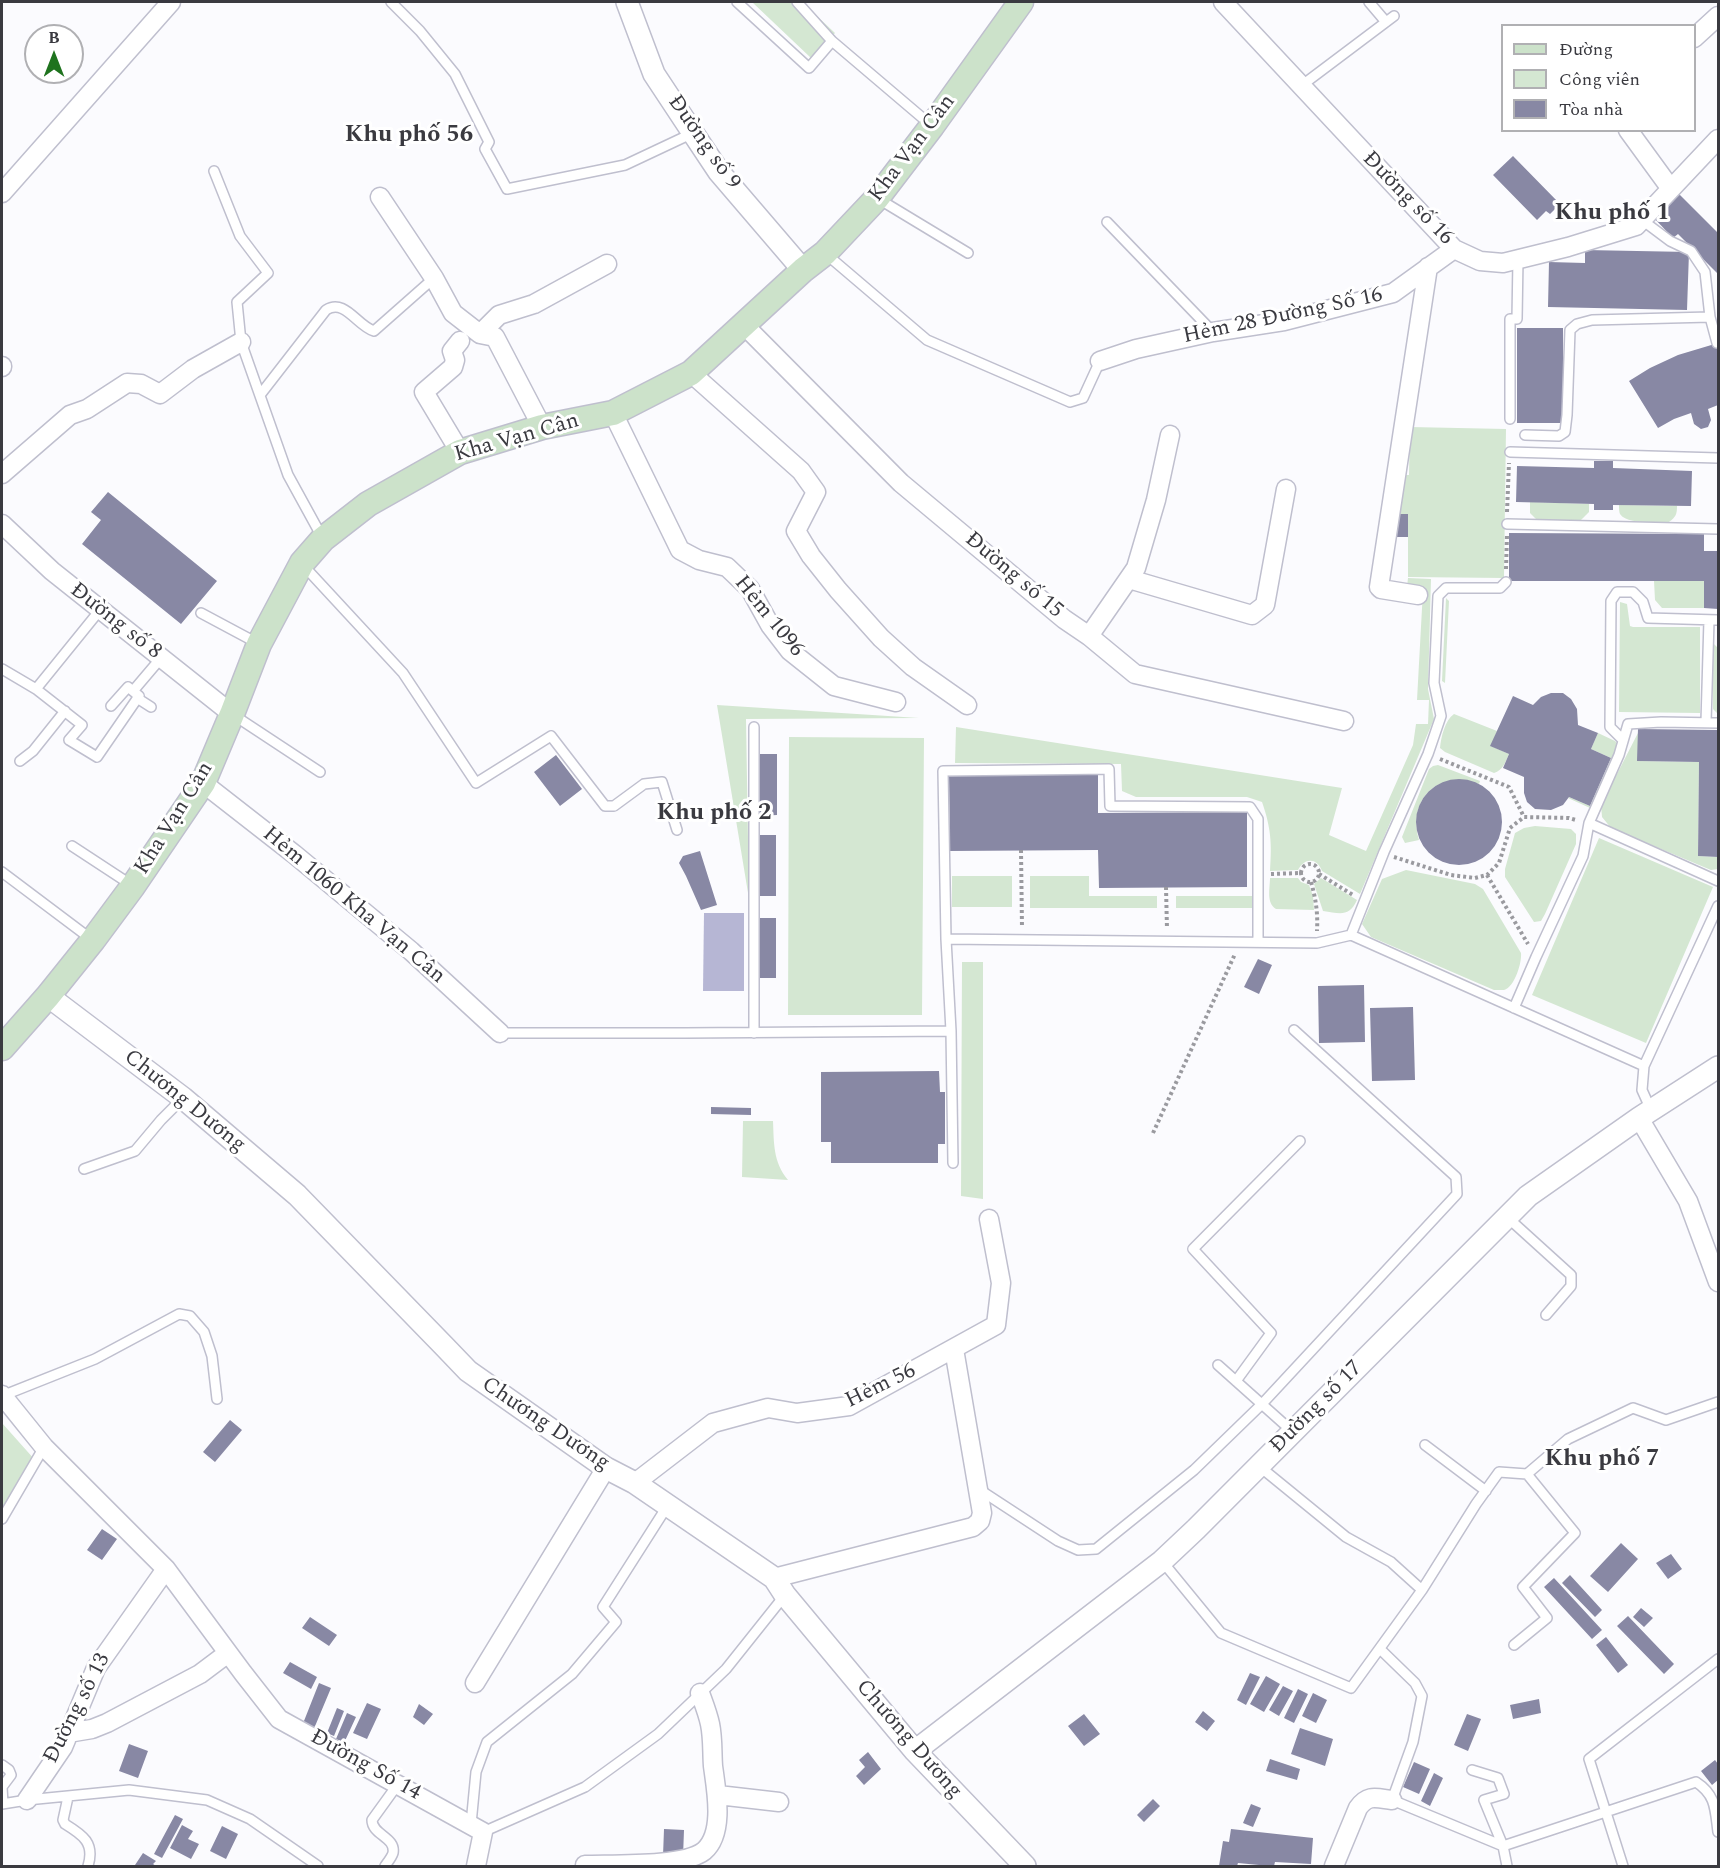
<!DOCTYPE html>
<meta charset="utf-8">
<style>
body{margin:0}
#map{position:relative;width:1720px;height:1868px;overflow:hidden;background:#fbfbfe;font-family:Spectral,serif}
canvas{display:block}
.frame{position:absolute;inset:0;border:3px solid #3a3a40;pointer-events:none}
.legend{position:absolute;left:1501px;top:24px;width:195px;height:108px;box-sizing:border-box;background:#fff;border:2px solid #b0b0b3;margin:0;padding:8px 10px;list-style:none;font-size:18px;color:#3a3a40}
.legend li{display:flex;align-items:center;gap:12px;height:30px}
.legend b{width:30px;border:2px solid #b0b0b3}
.north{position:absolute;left:24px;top:24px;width:60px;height:60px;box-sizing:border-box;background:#fff;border:2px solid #b0b0b3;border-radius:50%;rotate:0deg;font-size:16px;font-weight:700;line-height:24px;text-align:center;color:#3a3a40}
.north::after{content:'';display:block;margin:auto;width:21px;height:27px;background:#1f731e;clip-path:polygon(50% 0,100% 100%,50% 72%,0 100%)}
</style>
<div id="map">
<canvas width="1720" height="1868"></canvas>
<div class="frame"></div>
<ul class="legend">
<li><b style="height:8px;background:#cce2ca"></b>Đường</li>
<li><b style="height:16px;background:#d4e7d2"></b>Công viên</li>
<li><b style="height:16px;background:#8888a4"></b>Tòa nhà</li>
</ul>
<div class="north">B</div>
</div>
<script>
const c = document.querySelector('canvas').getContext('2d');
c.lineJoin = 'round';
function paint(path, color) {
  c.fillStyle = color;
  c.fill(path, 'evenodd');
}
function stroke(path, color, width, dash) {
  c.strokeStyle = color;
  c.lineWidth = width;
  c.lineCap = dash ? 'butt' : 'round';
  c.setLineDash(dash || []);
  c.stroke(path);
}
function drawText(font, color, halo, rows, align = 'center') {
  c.font = font + ' Spectral,serif';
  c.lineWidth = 6;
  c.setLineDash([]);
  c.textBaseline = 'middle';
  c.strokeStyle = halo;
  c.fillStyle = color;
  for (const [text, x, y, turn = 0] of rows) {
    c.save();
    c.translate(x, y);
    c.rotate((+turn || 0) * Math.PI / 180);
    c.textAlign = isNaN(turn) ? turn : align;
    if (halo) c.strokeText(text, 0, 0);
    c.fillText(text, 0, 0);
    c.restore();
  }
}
paint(new Path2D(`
 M752,2h50l33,31 -24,25z
 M1410,427l96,2 -2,149 -96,-1v-63h-14l6,-39h9z
 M1530,502l59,2v8l-9,9 -43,-1 -7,-7z
 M1619,505l58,1c0,8 -1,11 -8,16 -11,0 -42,3 -49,-8 -1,-2 -1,-6 -1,-9z
 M1408,578l23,1 -3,110 6,30 -74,175 -38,-23c-5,-14 -18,-13 -24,-1l-28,1c2,-28 1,-43 -8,-69l-15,-5h-111l-14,-6 -1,-27 -166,-1 1,-36 386,61 -13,47 37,16 47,-106 3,-21h12l1,-24h-12l6,-110 -16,-3z
 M1654,581h50v27h-42l-7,-8z
 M1446,598l3,3 -4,82 -3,-2z
 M1620,602l7,2 3,22 3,1h67v86l-81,-1z
 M1713,643l5,5v66l-5,-5z
 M717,705l202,13 -173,1 3,180z
 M1454,714l43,17 -6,15 18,8c-4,9 -6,16 -15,19l-49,-21 -5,-4c1,-11 5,-28 14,-34z
 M1598,733l17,8 3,3 -28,64 -22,-10 1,-1 21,9 21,-48 -20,-9z
 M1638,733v28l61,1 -1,94 20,1v12l-7,1 -100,-42 -9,-11 -1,-12z
 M789,737l135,1 -2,277h-134z
 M1438,765l42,16 -1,3c-40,-15 -72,15 -60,56l-14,3 -3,-6 27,-68 4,-3z
 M1535,826l36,3 5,5v10l-31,70 -4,7 -7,1 -29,-45v-8l10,-36 9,-5z
 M1599,838l114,49 -67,156 -114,-48z
 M1406,870l69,14 8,5 38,64c1,9 -6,34 -17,37 -2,0 -8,0 -10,0l-123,-53 -9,-13 20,-45z
 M952,876h60v31h-60z
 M1030,876h59v20h68v12h-127z
 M1270,878h28l3,4 8,3 4,11 1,14 -38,-1c-10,-6 -6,-21 -6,-31z
 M1321,878l36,22c-8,18 -18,13 -34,11l-9,-27z
 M1176,896h77v12h-77z
 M962,962h21v237l-22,-3z
 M743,1121h30c1,22 0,41 15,59l-46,-3z
 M2,1423l33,37 -33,58z`), '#d4e7d2');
paint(new Path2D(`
 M704,913h40v78h-41z`), '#b6b6d4');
paint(new Path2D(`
 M1513,156l47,48 -10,10 -4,-3 -9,9 -44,-45z
 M1678,193l40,40v41l-40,-40 -5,4 -20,-21z
 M1585,250l104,2 -2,58 -139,-3 1,-45 36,1z
 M1517,328h46v95h-46z
 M1718,343v62l-10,4 3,11 -3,7 -7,2 -7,-5 -3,-11 -17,6 -16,9 -29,-47 21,-13 28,-13z
 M1594,461h19v7l79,3 -1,35 -78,-1v5h-19v-6l-78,-2 1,-36 77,2z
 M108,492l109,89 -36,43 -99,-80 19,-24 -10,-8z
 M1396,514h12v23h-13z
 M1509,533l195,1v17h14v58l-14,-1v-27h-195z
 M1551,693h12l8,6 6,10 1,16 20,8 -7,16 20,9 -21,48 -21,-9 -6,8 -12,5 -16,-1 -8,-7 -3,-9v-16l-21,-9 6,-14 -19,-8 23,-50 20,9 8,-8z
 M1638,729l80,1v127l-20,-1 1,-94 -62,-1z
 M758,754h19v61l-19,1z
 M556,755l26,34 -22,17 -26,-34z
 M1098,774v39l149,-1v75l-148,1 -1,-38 -148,1 -1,-75z
 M1416 822a43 43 0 1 1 86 0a43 43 0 1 1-86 0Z
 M758,835h18v61h-18z
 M700,851l17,54 -16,5 -15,-34 -7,-13 4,-7z
 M758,918h18v60h-18z
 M1258,959l14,6 -13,29 -15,-7z
 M1364,985l1,57 -46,1 -1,-57z
 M1413,1007l2,73 -43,1 -2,-73z
 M939,1071l1,21h5v52h-7v19h-107v-21h-10v-70z
 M711,1107l40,1v7l-40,-1z
 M230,1420l12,10 -27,32 -12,-10z
 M102,1529l15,10 -15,21 -15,-10z
 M1621,1543l17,16 -30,33 -18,-16z
 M1671,1554l11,15 -14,10 -12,-16z
 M1570,1575l32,35 -7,7 -33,-34z
 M1554,1578l48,52 -10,9 -48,-52z
 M1641,1608l12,10 -9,9 -11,-10z
 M1628,1616l46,48 -10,10 -47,-48z
 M310,1617l27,18 -8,11 -27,-18z
 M1606,1637l22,28 -10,8 -22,-28z
 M290,1662l27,15 -6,12 -28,-16z
 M1250,1673l10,4 -14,28 -9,-5z
 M1266,1676l14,8 -16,28 -14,-8z
 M319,1683l12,5 -18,43 -11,-5z
 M1283,1686l10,5 -14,25 -10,-6z
 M1298,1689l10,5 -14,29 -10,-5z
 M1313,1693l14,7 -11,23 -14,-7z
 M1539,1699l2,14 -28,6 -3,-14z
 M367,1703l14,6 -14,30 -14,-6z
 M419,1704l14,10 -9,11 -11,-8z
 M337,1708l7,3 -10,25 -7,-3z
 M1203,1711l12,10 -8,10 -12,-9z
 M347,1713l9,4 -12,26 -8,-4z
 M1084,1714l16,20 -16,12 -16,-20z
 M1467,1714l14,5 -13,32 -14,-6z
 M1300,1728l33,11 -8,27 -34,-12z
 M129,1744l19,7 -10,27 -19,-7z
 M868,1752l13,17 -17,16 -8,-9 9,-9 -6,-7z
 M1270,1759l30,10 -3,11 -31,-9z
 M1715,1760l3,4v16l-6,5 -11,-14z
 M1414,1762l16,7 -11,25 -16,-7z
 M1434,1773l9,5 -13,28 -9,-5z
 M1153,1799l7,7 -16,16 -7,-7z
 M1251,1804l10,4 -8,19 -10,-4z
 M175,1815l8,4 -21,39 -8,-4z
 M182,1825l11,6 -5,8 11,5 -8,15 -21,-11z
 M222,1826l16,8 -12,25 -16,-8z
 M664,1829l20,1 -1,27 -20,-1z
 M1231,1829l82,9 -2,26 -36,-2 -1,4h-15v-1l-21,-2 -1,3h-18l4,-25 6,1z
 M143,1853l13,8 -3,3 3,2 -21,-1z`), '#8888a4');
const service = new Path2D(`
 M391,2l29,29 35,43 34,68 -4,7 22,40 118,-24 68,-32
 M737,2l72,66 23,-27 100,85
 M797,2l35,39
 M1369,2l17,20
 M1301,86l93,-70
 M214,171l26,65 28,37 -31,29 4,40 47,133 34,62
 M877,198l91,55
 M1107,222l106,110
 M1640,225l6,-2 24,18 21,10 14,21 5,45
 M826,254l101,86 143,62 13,-4 17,-37
 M260,395l66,-85c19,-12 31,16 48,21l60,-53
 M1510,419v-100h7l1,-60
 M1525,435l34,1 6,-4 2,-17 3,-85 7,-6 15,-4 118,-3 7,26
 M1510,452l208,6
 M1507,524l211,5
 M303,565l100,108 73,110 75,-47 54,70h9l30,-22 18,-2 15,48
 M100,610l-64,79 46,36 -13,15 28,17 42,-61 -11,-9 -17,19
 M201,613l58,31
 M2,669l34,20
 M133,691l28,-33
 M137,698l14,9
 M232,714l88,58
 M1706,722l3,-102
 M1623,740l-13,-13 1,-126 6,-9h16l10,10 5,16 70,2
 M20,761l13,-10 32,-40
 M1589,823l129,58
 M72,846l61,40
 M2,872l89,67
 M1351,935l33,-83 44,-98 13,-38 -7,-33 4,-87 8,-8h54l6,-6
 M946,939l5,92 2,132
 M1258,941v-122l-8,-12 -140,-1 -1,-37 -166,2 3,168 371,4 34,-8 293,131
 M1514,1008l22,-51 47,-101 6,-33 30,-68 9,-31 33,-2 57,1
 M500,1033h185l266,-2
 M754,1033v-306
 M1651,1110l-9,-20 2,-24 74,-160
 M84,1169l51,-18 26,-31 22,-22
 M1507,1217l64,58v11l-25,29
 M1218,1365l75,67
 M1236,1381l35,-48 -78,-84 107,-108
 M2,1396l93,-37 84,-45 11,2 14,16 8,24 5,43
 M1425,1445l61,46
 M1259,1466l87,71 45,25 31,28
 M980,1490l78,51 20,9 18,-1 98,-79 68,-66 195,-210 -1,-17 -162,-147
 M2,1519l42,-72
 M1162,1561l59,72 130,55 71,-98 54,-86 23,-32 28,2 41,-35 65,-31 33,12 52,-18
 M1514,1645l33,-27 -24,-31 52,-54 -48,-59
 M1380,1649l35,34 7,13 -9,46 -21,58 111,46 4,20
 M2,1765l7,5 2,5 -9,12 1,17
 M1472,1770l26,8 6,16 -20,6 19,46 193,-64c20,13 19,27 22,50
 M68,1797l-5,23 2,4c18,11 30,19 23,42
 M2,1804l25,-4 102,-10 78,10 43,19 68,47
 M471,1824l5,-52 11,-30 85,-68 44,-52 -13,-15 65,-102
 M483,1832l102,-45 73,-53 68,-65 59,-74
 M385,1866c2,-3 7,-9 8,-13 3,-16 -21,-18 -21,-33l26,-36
 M1623,1866l-34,-107 129,-100`);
const minor = new Path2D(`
 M1223,2l231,247 26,12 23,2 65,-16 68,-21 82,-87
 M1694,38l24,-22
 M1628,130l43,59
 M2,193l169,-191
 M380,197l54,81 19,35 27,21 15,3 47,90
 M743,324l158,159 163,136 25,17 46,38 209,47
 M480,334l19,-19 35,-11 73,-40
 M1100,361l36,-12 77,-17 71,-11 109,-28 61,-44
 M2,367v-1
 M691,373l110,98 15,21 -20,39 15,25 27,34 43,48 32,29 54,38
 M613,413l67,137 19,10 28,7 23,22 20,36 20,26 44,35 62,16
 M460,452l-36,-60 29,-25 2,-7 -3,-9 8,-10
 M2,474l68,-59 17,-6 40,-26 14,1 19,10 33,-25 48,-27
 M2,524l50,47 180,143
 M1129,579l123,36 13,-10 21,-116
 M1418,595l-37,-6 -2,-2 49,-320
 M1089,636l47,-68 20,-68 14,-65
 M203,783l91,71 117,97 89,82
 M1639,1118l49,83 30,81
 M2,1395l42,52 122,122 77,104 36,46 204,113 -7,34
 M635,1483l78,-60 55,-15 29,5 52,-7 147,-81 5,-42 -12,-64
 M774,1578l199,-51 7,-6 2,-8 -28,-164
 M475,1683l131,-215
 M68,1733l24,-4 15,-6 93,-49 28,-21
 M718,1795l61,7
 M27,1800l36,-53 33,-79 70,-99
 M585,1865c27,-1 99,2 119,-14 21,-18 12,-62 9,-85 -1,-13 0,-28 -3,-42 -2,-10 -6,-20 -10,-31
 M1334,1866l24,-58c10,-14 18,-10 34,-8`);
const tertiary = new Path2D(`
 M627,2l27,72 39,59 26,39 84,98
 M48,996l135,102 114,97 147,151 24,25 138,97 29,15 139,95 11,17 130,156 110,115
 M915,1751l247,-190 34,-32 332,-333 111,-78 79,-51`);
const secondary = new Path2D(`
 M2,1048l46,-52 45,-56 40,-54 70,-103 29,-69 27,-70 43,-81 21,-24 45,-35 92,-52 82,-25 71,-14 78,-40 112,-103 22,-17 52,-55 55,-72 89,-124`);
stroke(service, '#bfbfce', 12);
stroke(minor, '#bfbfce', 21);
stroke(tertiary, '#bfbfce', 24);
stroke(secondary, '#bfbfce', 27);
stroke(new Path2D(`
 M1507,512l2,-49
 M1506,569l1,-34
 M1440,759l69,28 15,30
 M1021,850l1,78
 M1394,857l57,18 24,3 12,-3 12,-12 11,-35 14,-11 45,1 7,2
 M1301 873a9 9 0 1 1 18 0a9 9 0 1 1-18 0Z
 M1271,874l29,-1
 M1319,874l34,21
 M1487,875l41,69
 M1311,882c5,17 7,32 6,49
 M1166,887l1,42
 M1153,1133l82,-179`), '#9a9a9f', 4, [3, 3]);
stroke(service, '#fff', 9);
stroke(minor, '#fff', 18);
stroke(tertiary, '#fff', 21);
stroke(secondary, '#cce2ca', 24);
drawText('22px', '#3a3a40', '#fff', [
 ["Đường số 9",703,143,55],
 ["Kha Vạn Cân",913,149,-53],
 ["Đường số 16",1407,199,46],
 ["Hẻm 28 Đường Số 16",1283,317,-12],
 ["Kha Vạn Cân",517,439,-16],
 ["Đường số 15",1013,576,40],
 ["Hẻm 1096",768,617,51],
 ["Đường số 8",115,622,38],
 ["Kha Vạn Cân",175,819,-58],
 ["Hẻm 1060 Kha Vạn Cân",353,906,40],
 ["Chương Dương",184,1102,39],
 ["Hẻm 56",881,1387,-26],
 ["Đường số 17",1317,1408,-45],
 ["Chương Dương",545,1425,34],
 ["Đường số 13",78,1709,-63],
 ["Chương Dương",908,1740,49],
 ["Đường Số 14",365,1766,29]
]);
drawText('bold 24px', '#3a3a40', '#fff', [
 ["Khu phố 56",409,136],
 ["Khu phố 1",1612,214],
 ["Khu phố 2",714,814],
 ["Khu phố 7",1602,1460]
]);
</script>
